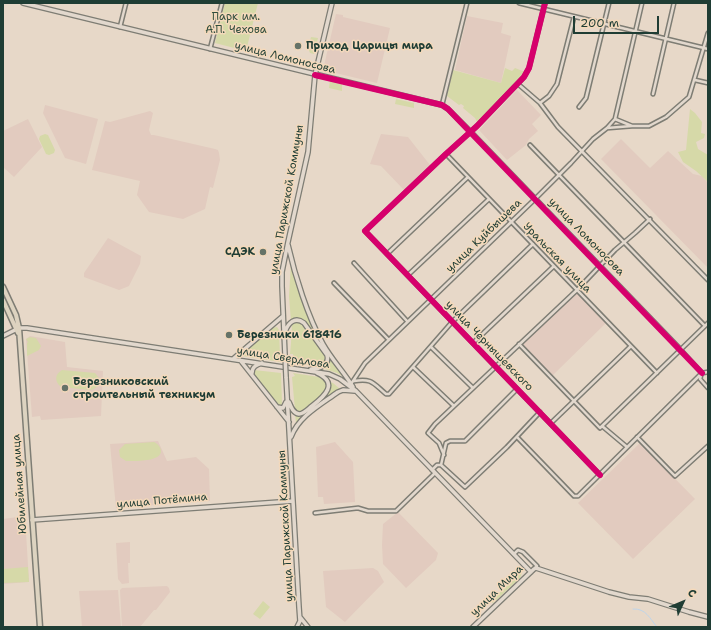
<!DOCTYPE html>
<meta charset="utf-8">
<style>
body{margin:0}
#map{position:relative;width:711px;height:630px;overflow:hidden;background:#e7d8c8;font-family:"Shantell Sans",sans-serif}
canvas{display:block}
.frame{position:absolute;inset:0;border:4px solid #1f3d34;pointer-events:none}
.north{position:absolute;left:663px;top:582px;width:40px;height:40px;-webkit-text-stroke:3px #f4d9bb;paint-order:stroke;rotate:46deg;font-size:11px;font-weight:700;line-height:16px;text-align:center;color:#1f3d34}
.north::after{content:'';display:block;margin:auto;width:14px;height:18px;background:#1f3d34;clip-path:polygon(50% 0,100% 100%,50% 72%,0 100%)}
.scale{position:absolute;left:573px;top:16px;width:86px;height:18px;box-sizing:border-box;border:2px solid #1f3d34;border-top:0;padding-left:5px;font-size:12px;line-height:14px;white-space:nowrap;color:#1f3d34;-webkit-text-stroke:3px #f4d9bb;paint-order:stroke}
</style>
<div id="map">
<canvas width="711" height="630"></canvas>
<div class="frame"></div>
<div class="north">С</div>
<div class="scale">200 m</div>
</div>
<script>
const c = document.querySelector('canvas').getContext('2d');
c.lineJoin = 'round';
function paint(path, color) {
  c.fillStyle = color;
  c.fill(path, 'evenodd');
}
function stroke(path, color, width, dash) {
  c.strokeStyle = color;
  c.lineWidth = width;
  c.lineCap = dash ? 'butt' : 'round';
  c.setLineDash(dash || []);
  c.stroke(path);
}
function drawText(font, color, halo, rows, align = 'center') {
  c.font = font + ' "Shantell Sans",sans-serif';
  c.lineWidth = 3;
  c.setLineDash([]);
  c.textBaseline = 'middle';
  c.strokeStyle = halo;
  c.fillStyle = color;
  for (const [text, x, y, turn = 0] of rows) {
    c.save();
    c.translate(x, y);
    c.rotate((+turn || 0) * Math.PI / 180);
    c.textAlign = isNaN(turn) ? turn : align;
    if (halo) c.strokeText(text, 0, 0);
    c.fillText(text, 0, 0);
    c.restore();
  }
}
paint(new Path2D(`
 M336,14l7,1v2l47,11 -13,55 -54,-13z
 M467,16l36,7 -2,10 10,3 -10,47 -46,-13z
 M517,90l24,25 -9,9 6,7 -9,8 -3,6 -19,15 -28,-30z
 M45,105l53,14 -12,45 -21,-6 -22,-45z
 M150,111l3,2 -4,17 2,5h3l61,14 3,1 1,3 1,7 -7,28 -3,-1 -5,22 -22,10 -34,-7 -12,-17 3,-14 -48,-11 13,-49 5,1z
 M28,119l14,28 -28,30 -11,-10v-36z
 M381,134l27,3 22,28 -26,25 -23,-24 -11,-2z
 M621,139l29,29 18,-17 25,23 9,2 6,7v85l-107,-109z
 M108,238l33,18 -1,8 -11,22 -10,4 -35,-13v-4z
 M577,292l30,30 -55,54 -30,-31z
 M30,336l35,6 2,25 36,4 -2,45 -60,4 -1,-4 -8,1 -6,-78z
 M158,441l9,20 29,-4 13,12 1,32 -94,7 -6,-64z
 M335,442l18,20 2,40 -31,2 -1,-7h-5l-2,-50z
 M640,443l55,56 -62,60 -55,-56z
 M398,512l40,41 -2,7 -30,28 -23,-24 -1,-19 1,-21z
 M25,516l4,66 -26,2v-65z
 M130,542v21h-2l1,20 -7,1 -4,-5 -2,-36z
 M373,568l5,3 6,11 -39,40 -19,-15 -3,-36z
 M167,586l2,2 1,4 -14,18h-2l-14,17h-18l-2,-37 2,-2z
 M118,590l3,37h-39l-3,-36z`), '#e2cbbf');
paint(new Path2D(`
 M225,3h33l-12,48 -31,-8z
 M311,37l7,1 -4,16 -4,-1 -2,-5z
 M505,68l7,3 3,-3 10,4 -38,41 -10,9 -2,-4 -12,-10 1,-2 -3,-2 -2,1 -12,-9 6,-26 48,13z
 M330,80l12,3v8l-13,-3z
 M396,99l18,4v5l-19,-4z
 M690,109l5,4 7,9 -1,11 4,1 -1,4 -8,4 2,7 10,6v27l-12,-11 -13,-9 -5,-10 8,-2z
 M45,134l3,1 7,15 -1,3 -5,2 -3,-1 -7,-15 1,-3z
 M291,263c10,30 18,59 34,86l-21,-28h-13l-2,-25z
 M296,321l7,2 24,34 -2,6 -6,3 -29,-3 1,-4 2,-3v-2h-3l1,-11 1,-20z
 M277,327l2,3 1,25h-2v1l2,3v3l-38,-6 1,-3 29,-25z
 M30,337l6,1 5,8 -2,4 -12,6v-13l1,-1 -2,-3z
 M330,357l16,21 -9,-5 -15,-5 7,-6z
 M62,370l33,3 4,5v7l-5,4 -4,1 -29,-3c-7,-6 -6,-13 1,-17z
 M254,370l27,3 1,30 -1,3 -3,-2 -23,-28 -1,-3z
 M293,373l26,4 6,4 2,6 -4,8 -22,17 -6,-2 -3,-33 3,-1z
 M328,381l5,2 7,6 -40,29 -4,5 -1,-9 8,1c11,-9 30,-17 25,-34z
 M154,442c4,2 7,5 7,10 -2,10 -27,9 -35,9l-6,-4 -1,-7 6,-6z
 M520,566l3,4 -3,8 -27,25 -3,-2 26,-23 2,-10z
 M28,567l1,15 -25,1 -1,4v-18z
 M263,601l7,6 -10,12 -7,-5z`), '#d6d9a8');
stroke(new Path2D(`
 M633,609c13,-1 17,10 24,18`), '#bed4e9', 1);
const street = new Path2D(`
 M519,3l189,46
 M545,3l-16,65 -5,9 -47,49 -31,28 -81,77 235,244
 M120,27l6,-24
 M210,49l12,-46
 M695,80l13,3
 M518,84l22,19 18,24 150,153
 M653,94l21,-91
 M540,103l9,-7 8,-12 17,-67
 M442,105l25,-102
 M579,107l7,-9 23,-95
 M615,119l17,7h17l17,-9 23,-20 19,-64
 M607,128l25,-2
 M530,145l175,181
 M446,154l211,219
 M387,254l81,-77
 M354,263l53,58
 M408,275l81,-76
 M334,283l54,56
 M473,343l81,-77
 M519,344l81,84 108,-105
 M431,347l42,41
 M681,350l21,23
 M413,367l41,39
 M701,375l-1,4 8,9
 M354,381c18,-3 19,2 32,13h3l63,-72 81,-78
 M351,384l14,-21 170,-164 36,-36 22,-24 14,-11 8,-9 27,-116
 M551,423l80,-77
 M602,426l25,21
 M517,437l57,59h4l124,-123 6,-1
 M637,437l38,39 33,-30
 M444,455l-5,-12 -11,-10 7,-9 142,-134 38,-40 20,-17 15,-14
 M441,465l5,-22 4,-2h15l52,-52
 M432,470l5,-5h4l24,22 42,-40 33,-35
 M315,513l43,-5 10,3h28l39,-38
 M514,554l4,-4 5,2 14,14 -2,2`);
const secondary = new Path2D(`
 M23,3l419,102 6,4 22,22 211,219
 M288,245c7,31 20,72 35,99 9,16 21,28 30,43
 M285,332c3,-9 10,-16 19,-9l23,32c3,10 -7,14 -16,14
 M3,336l16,-8h8l302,46 11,5 16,12 175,181
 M285,355l-3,-69v-14l6,-30 20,-90 7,-77 17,-72
 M233,359l50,-43
 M240,360l49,62
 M252,373c0,-6 4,-8 10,-10
 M286,377l13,230 1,14 -3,6
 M289,402c2,5 4,11 10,12 5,0 9,-5 13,-8 13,-10 27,-23 5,-33
 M277,407l6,1 3,-6
 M291,437c8,-21 29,-32 47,-45l5,-2 12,1
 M32,520l261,-19
 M300,617l8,10
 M473,627l61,-58 2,-1 73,24 20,5 19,2 41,13 19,5`);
const primary = new Path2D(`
 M3,287l13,28 3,13 21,299
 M3,300l15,33`);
stroke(street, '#7e7d74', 5.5);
stroke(secondary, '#7e7d74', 6);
stroke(primary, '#7e7d74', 7);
stroke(street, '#e2d8cd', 2.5);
stroke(secondary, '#e2d8cd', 3.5);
stroke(primary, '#ddd3c0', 4);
const secondaryBridge = new Path2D(`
 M285,355l1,22`);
stroke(secondaryBridge, '#7e7d74', 6, []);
stroke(secondaryBridge, '#e2d8cd', 3.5);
stroke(new Path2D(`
 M545,3l-16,65 -5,9 -47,49 -31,28 -81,77 235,244
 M315,75l127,30 6,4 254,264`), '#d6006c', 6);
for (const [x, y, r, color] of [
 [298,46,4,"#657368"],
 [263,252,4,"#657368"],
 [229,335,4,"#657368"],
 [65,388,4,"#657368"]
]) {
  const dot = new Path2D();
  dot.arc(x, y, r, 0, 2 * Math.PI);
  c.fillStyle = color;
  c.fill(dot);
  stroke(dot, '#f4d9bb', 1.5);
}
drawText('11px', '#304d3d', '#f4d9bb', [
 ["Парк им.",236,17],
 ["А.П. Чехова",236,30]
]);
drawText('bold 11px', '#1f3d34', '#f4d9bb', [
 ["Приход Царицы мира",306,46],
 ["СДЭК",255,252,"right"],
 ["Березники 618416",237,335],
 ["Березниковский",73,382],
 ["строительный техникум",73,395]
], 'left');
drawText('11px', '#1f3d34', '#f4d9bb', [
 ["улица Ломоносова",285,58,14],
 ["улица Парижской Коммуны",287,200,-80],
 ["улица Куйбышева",484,236,-44],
 ["улица Ломоносова",586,237,46],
 ["Уральская улица",557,258,46],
 ["улица Чернышевского",489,346,46],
 ["улица Свердлова",283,358,9],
 ["Юбилейная улица",20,484,-94],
 ["улица Потёмина",162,501,-5],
 ["улица Парижской Коммуны",286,526,-93],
 ["улица Мира",497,591,-44]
]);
</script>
